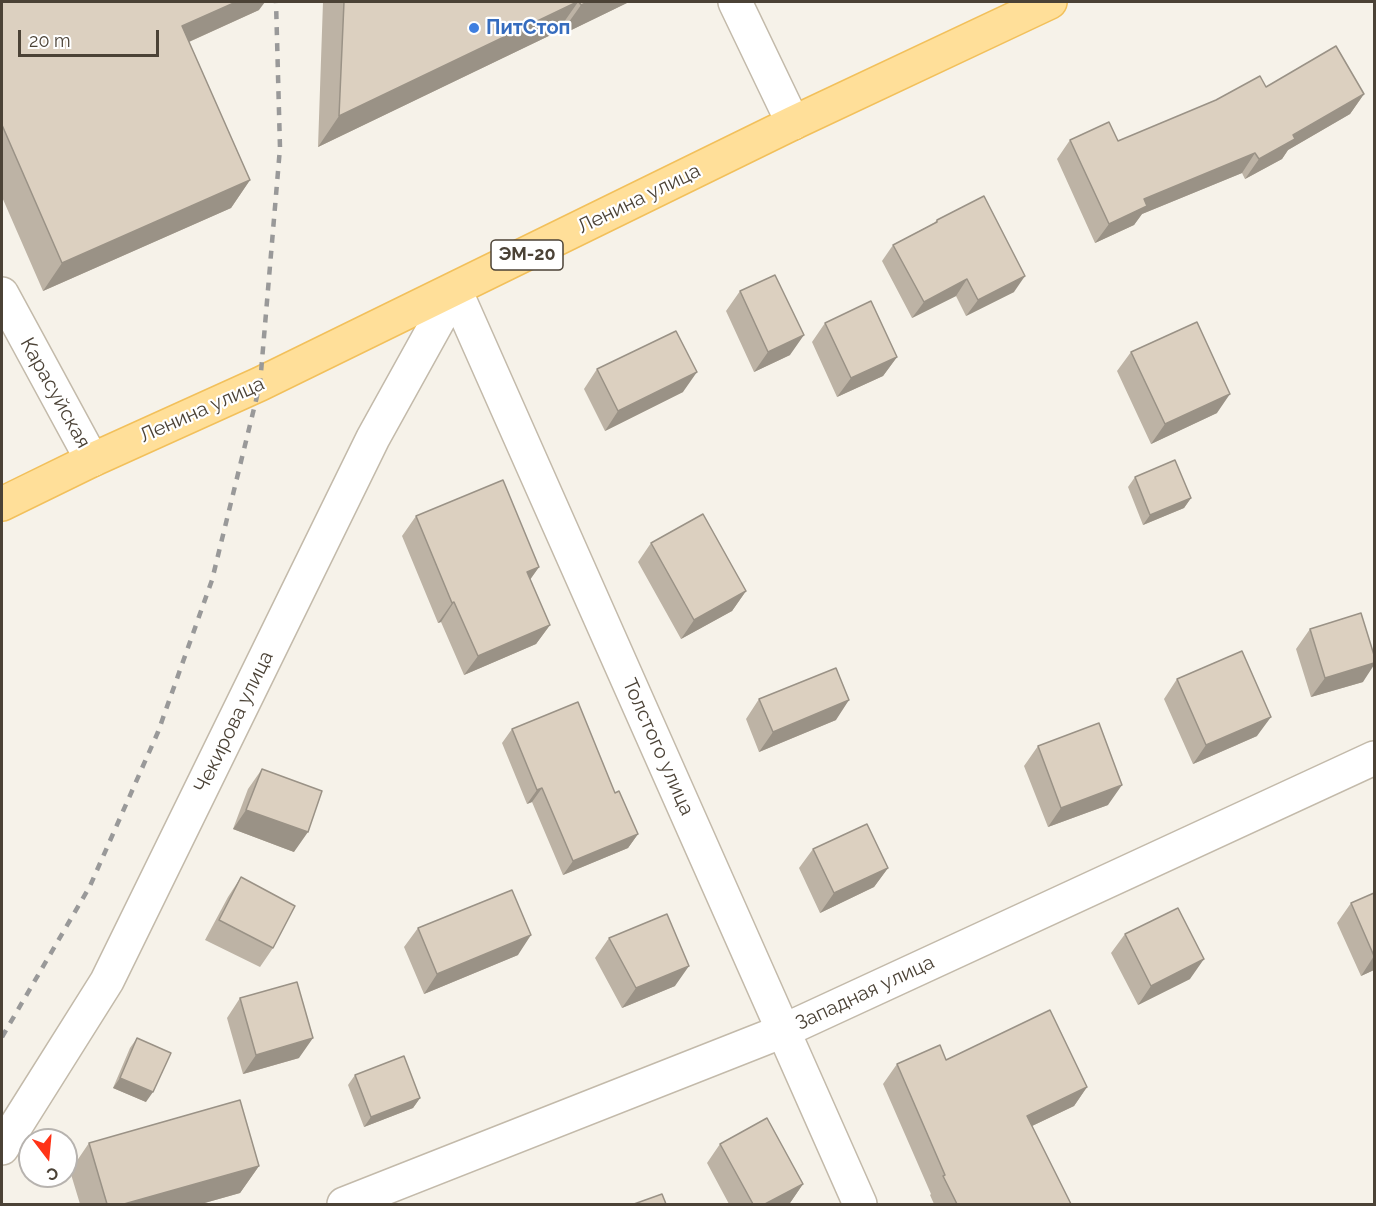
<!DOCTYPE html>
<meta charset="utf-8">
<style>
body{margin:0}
#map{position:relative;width:1376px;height:1206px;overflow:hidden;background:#f6f2e9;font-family:Raleway,sans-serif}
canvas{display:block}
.frame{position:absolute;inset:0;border:3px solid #4b4236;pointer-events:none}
.north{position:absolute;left:18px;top:1128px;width:60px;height:60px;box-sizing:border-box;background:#fff;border:2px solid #b7b3af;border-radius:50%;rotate:164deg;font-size:16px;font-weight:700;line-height:24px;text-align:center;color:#4b4236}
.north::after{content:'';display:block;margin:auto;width:21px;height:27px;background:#ff3317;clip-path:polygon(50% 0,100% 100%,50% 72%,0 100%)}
.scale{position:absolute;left:18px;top:30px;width:141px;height:27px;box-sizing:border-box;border:3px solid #4b4236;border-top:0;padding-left:8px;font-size:18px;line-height:21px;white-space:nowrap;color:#4b4236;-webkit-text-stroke:4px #fff;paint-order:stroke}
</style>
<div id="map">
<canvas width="1376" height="1206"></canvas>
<div class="frame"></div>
<div class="north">С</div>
<div class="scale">20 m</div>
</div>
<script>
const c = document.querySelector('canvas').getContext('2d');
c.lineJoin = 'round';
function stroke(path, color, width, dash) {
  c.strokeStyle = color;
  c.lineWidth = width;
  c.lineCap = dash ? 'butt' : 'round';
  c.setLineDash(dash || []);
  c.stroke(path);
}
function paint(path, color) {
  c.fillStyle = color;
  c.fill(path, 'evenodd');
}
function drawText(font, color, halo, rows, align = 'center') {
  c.font = font + ' Raleway,sans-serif';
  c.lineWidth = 4.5;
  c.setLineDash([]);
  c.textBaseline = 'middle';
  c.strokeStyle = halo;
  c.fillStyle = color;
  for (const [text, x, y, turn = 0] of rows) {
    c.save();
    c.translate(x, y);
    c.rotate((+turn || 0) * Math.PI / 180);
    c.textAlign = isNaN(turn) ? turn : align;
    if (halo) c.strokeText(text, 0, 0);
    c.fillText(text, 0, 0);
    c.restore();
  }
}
const street = new Path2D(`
 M735,2l58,121
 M455,290l405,914
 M2,294l90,166
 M2,1148l105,-167 266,-543 82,-148
 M344,1204l439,-173 591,-273`);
const primary = new Path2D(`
 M2,504l90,-44 168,-76 533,-261 257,-121`);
stroke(street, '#c3baaa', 36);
stroke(primary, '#f2c05b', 36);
stroke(street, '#fff', 33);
stroke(primary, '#ffdf99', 33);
stroke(new Path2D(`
 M2,1037l88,-151 68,-154 54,-152 48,-196 20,-236 -4,-146`), '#999', 4.5, [8, 8]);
paint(new Path2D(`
 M2,2l257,8 -70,32 61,138 -19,28 -188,83 -41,-94z
 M323,2h306l-70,34 -2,-4 -239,115z
 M1266,87l98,7 -14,20 -62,36 -6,9 -37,20 -3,-6 -100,41 -8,11 -39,18 -38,-84 13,-19 48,1z
 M937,220l77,72 -48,24 -10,-20 -44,22 -30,-57 11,-16 41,-22z
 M740,291l50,64 -36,17 -28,-61z
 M825,323l72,34 -14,19 -46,21 -25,-55z
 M1131,352l86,61 -66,31 -34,-73z
 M597,369l86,23 -78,39 -21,-42z
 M1135,477l56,21 -7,10 -41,17 -15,-38z
 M416,516l123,51 -9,12 20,46 -14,19 -72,31 -23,-53 -3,1 -36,-87z
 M651,543l95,48 -14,20 -51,28 -43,-77z
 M1310,629l53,53 -52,15 -15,-48z
 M1177,679l80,57 -64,28 -29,-65z
 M759,699l77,21 -77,32 -13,-33z
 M512,729l103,64 23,41 -10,14 -65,27 -31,-73 -5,2 -25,-61z
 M1038,746l70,59 -60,22 -24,-61z
 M262,769l32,83 -61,-23 15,-40z
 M813,849l75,19 -14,19 -54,26 -21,-45z
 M241,877l32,71 -13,19 -55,-27 23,-43z
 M1374,893v77l-13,6 -24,-53 14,-20z
 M418,928l100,27 -94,39 -20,-47z
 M1125,934l65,45 -52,26 -27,-52z
 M609,938l66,48 -53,22 -27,-50z
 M240,998l59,60 -56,16 -16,-56z
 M137,1038l9,64 -33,-14 17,-40z
 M946,1060l141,27 -13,19 -42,20 39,78h-137l-4,-9 1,-1 -48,-110 14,-20z
 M355,1075l65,23 -7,10 -49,19 -16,-42z
 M89,1143l170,23 -19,27 -39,11h-121l-10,-33z
 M720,1144l83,40 -13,19 -3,1h-58l-22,-41z`), '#bdb3a5');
paint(new Path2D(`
 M236,2h29l-6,8 -97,44 20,-28z
 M578,2l-21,30 -239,115 21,-31z
 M588,2h41l-70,34 22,-31z
 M1364,94l-14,20 -62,36 -6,9 -37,20 14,-20 34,-24z
 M1255,153l-13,20 -100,41 -8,11 -39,18 14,-19 35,-25z
 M250,180l-19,28 -188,83 19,-28z
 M1025,276l-11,16 -48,24 12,-16z
 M967,279l-11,17 -44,22 12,-16z
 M804,335l-14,20 -36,17 14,-20z
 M897,357l-14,19 -46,21 14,-19z
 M697,372l-14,20 -78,39 13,-20z
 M1230,394l-13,19 -66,31 14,-20z
 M1191,498l-7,10 -41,17 7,-10z
 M539,567l-14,20 2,-15z
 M746,591l-14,20 -51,28 13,-19z
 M454,602l-13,20 -3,1 14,-20z
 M550,625l-14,19 -72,31 14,-19z
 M1374,663v2l-11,17 -52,15 14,-19z
 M849,700l-13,20 -77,32 14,-20z
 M1271,717l-14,19 -64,28 13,-19z
 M1122,785l-14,20 -60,22 13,-19z
 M542,788l-10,14 -5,2 10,-14z
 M246,810l62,22 -14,20 -61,-23z
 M638,834l-10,14 -65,27 10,-14z
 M888,868l-14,19 -54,26 14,-20z
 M531,935l-13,20 -94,39 13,-20z
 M1374,956v14l-13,6z
 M1204,959l-14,20 -52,26 13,-19z
 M689,966l-14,20 -53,22 14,-20z
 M313,1038l-14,20 -56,16 13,-19z
 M120,1078l33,14 -7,10 -33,-14z
 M1087,1087l-13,19 -61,29 14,-19z
 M420,1098l-7,10 -49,19 7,-10z
 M259,1166l-19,27 -39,11h-77z
 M803,1184l-13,19 -3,1h-22z`), '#9a9286');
const building = new Path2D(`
 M2,2h234l-54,24 68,154 -188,83 -60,-138z
 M344,2h233l-238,114z
 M579,2h9l-7,3z
 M1336,46l28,48 -71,41 2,4 -36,20 -4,-6 -111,46 3,7 -38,18 -39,-84 39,-18 9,19 98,-41 44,-24 6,11z
 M984,196l41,80 -47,24 -11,-21 -43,23 -31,-57 44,-23v-2z
 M775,275l29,60 -36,17 -28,-61z
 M871,301l26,56 -46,21 -26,-55z
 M1197,322l33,72 -65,30 -34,-72z
 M676,331l21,41 -79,39 -21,-42z
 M1175,460l16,38 -41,17 -15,-38z
 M503,480l36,87 -12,5 23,53 -72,31 -24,-54 -2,1 -36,-87z
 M703,514l43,77 -52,29 -43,-77z
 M1361,613l13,42v8l-49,15 -15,-49z
 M1242,651l29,66 -65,28 -29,-66z
 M836,668l13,32 -76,32 -14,-33z
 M578,702l37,91 4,-2 19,43 -65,27 -31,-73 -5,2 -25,-61z
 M1099,723l23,62 -61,23 -23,-62z
 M262,769l60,22 -14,41 -62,-22z
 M867,824l21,44 -54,25 -21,-44z
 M241,877l54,29 -22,42 -54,-28z
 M512,890l19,45 -94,39 -19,-46z
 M1374,893v63l-23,-53z
 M1178,908l26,51 -53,27 -26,-52z
 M667,914l22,52 -53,22 -27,-50z
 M297,982l16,56 -57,17 -16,-57z
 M1050,1010l37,77 -60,29 44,88h-114l-14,-28 2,-1 -48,-111 43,-19 6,15z
 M137,1038l34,15 -18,39 -33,-14z
 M404,1056l16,42 -49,19 -16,-42z
 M240,1100l19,66 -135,38h-17l-18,-61z
 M767,1118l36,66 -38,20h-12l-33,-60z
 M662,1194l4,10h-32z`);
paint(building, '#dcd0c0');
stroke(building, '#9a9286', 1.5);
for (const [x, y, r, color] of [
 [474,28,6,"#3f7fe0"]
]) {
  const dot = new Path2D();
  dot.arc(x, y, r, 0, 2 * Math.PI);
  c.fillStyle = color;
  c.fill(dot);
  stroke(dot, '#fff', 2);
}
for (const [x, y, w] of [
 [527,255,72]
]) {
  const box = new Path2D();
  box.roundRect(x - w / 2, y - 15, w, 30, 4.5);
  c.fillStyle = '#fff';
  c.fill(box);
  stroke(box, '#4b4236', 1.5);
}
drawText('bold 18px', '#4b4236', null, [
 ["ЭМ-20",527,255]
]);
drawText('bold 20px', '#366cbe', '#fff', [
 ["ПитСтоп",486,28]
], 'left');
drawText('20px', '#4b4236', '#fff', [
 ["Ленина улица",639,199,-26],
 ["Карасуйская",55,393,61],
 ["Ленина улица",202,410,-24],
 ["Чекирова улица",234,722,-64],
 ["Толстого улица",658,747,66],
 ["Западная улица",865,993,-25]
]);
</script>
